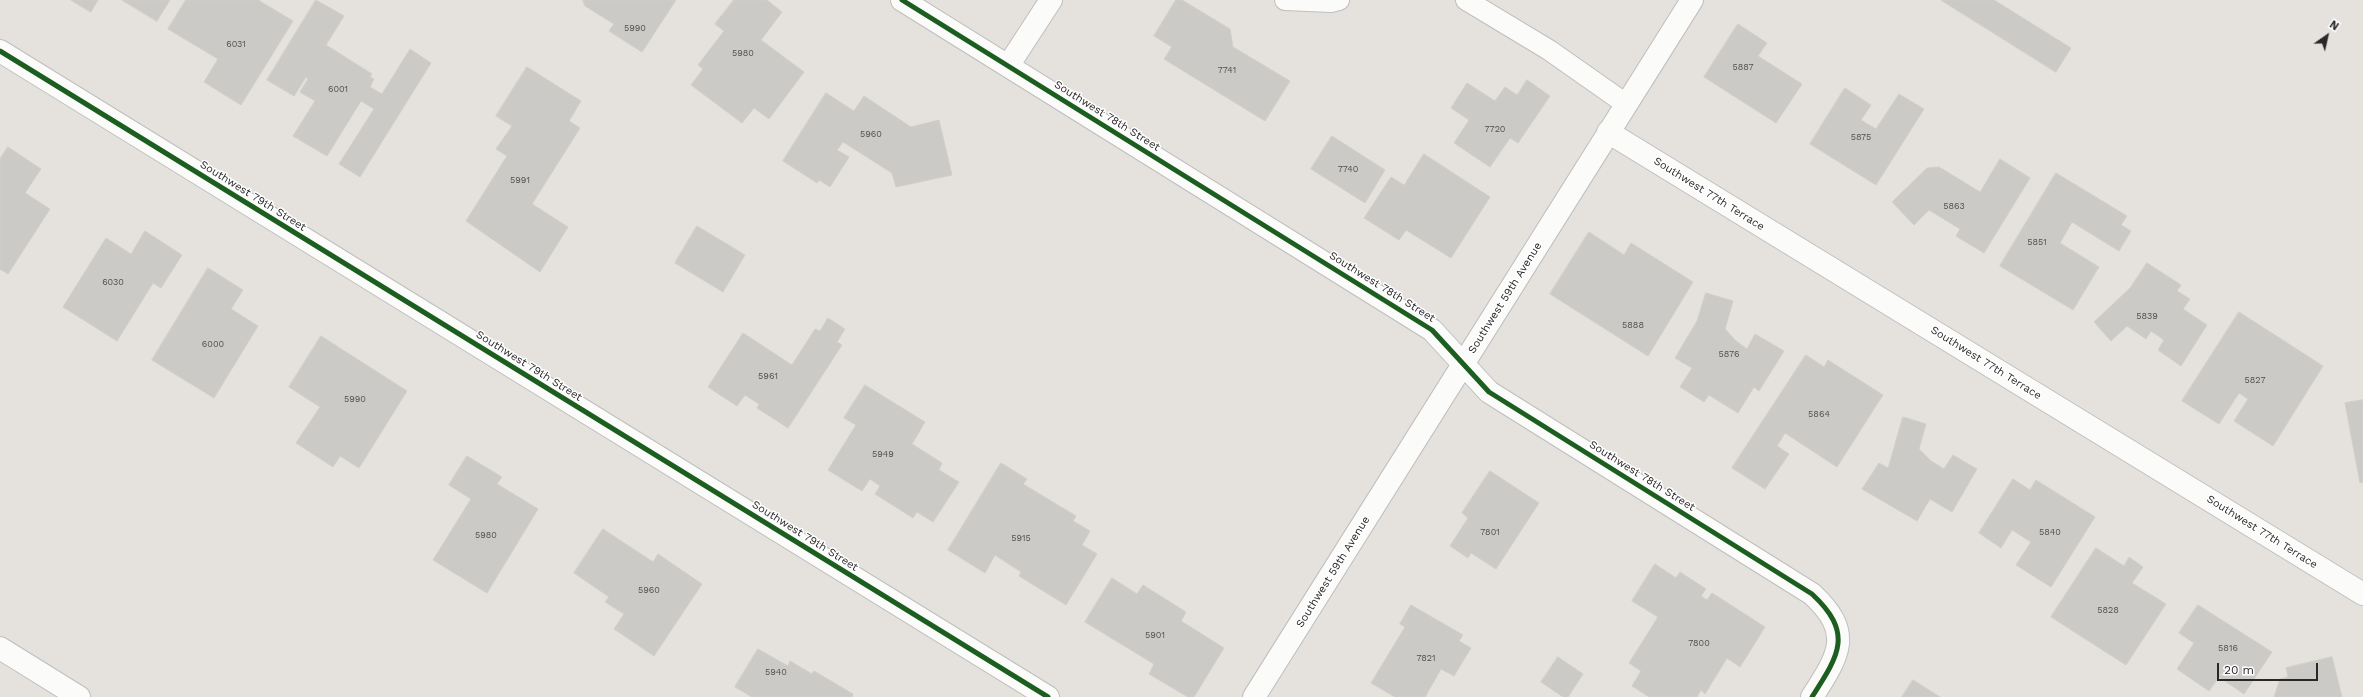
<!DOCTYPE html>
<style>
body{margin:0}
#map{position:relative;width:2363px;height:697px;overflow:hidden;background:#e5e2de;font-family:"Work Sans",sans-serif}
canvas{display:block}
.north{position:absolute;left:2307px;top:16px;width:40px;height:40px;-webkit-text-stroke:3px #fff;paint-order:stroke;rotate:34deg;font-size:11px;font-weight:700;line-height:16px;text-align:center;color:#282828}
.north::after{content:'';display:block;margin:auto;width:14px;height:18px;background:#282828;clip-path:polygon(50% 0,100% 100%,50% 72%,0 100%)}
.scale{position:absolute;left:2217px;top:663px;width:101px;height:18px;box-sizing:border-box;border:2px solid #282828;border-top:0;padding-left:5px;font-size:12px;line-height:14px;white-space:nowrap;color:#282828;-webkit-text-stroke:3px #fff;paint-order:stroke}
</style>
<div id="map">
<canvas width="2363" height="697"></canvas>
<div class="north">N</div>
<div class="scale">20 m</div>
</div>
<script>
const c = document.querySelector('canvas').getContext('2d');
c.lineJoin = 'round';
function paint(path, color) {
  c.fillStyle = color;
  c.fill(path, 'evenodd');
}
function stroke(path, color, width, dash) {
  c.strokeStyle = color;
  c.lineWidth = width;
  c.lineCap = dash ? 'butt' : 'round';
  c.setLineDash(dash || []);
  c.stroke(path);
}
function drawText(font, color, halo, rows, align = 'center') {
  c.font = font + ' "Work Sans",sans-serif';
  c.lineWidth = 3;
  c.setLineDash([]);
  c.textBaseline = 'middle';
  c.strokeStyle = halo;
  c.fillStyle = color;
  for (const [text, x, y, turn = 0] of rows) {
    c.save();
    c.translate(x, y);
    c.rotate((+turn || 0) * Math.PI / 180);
    c.textAlign = isNaN(turn) ? turn : align;
    if (halo) c.strokeText(text, 0, 0);
    c.fillText(text, 0, 0);
    c.restore();
  }
}
const building = new Path2D(`
 M71,0h27l-7,12z
 M122,0h48l-13,21z
 M186,0h72l35,21 -52,84 -37,-23 14,-23 -50,-30z
 M316,0l28,16 -18,29 46,29 -2,3 4,2 -4,8 12,7 28,-45 21,14 -71,114 -21,-13 35,-55 -13,-8 -34,55 -34,-20 22,-35 -15,-9 8,-13 -2,-2 -12,19 -27,-16z
 M583,0h93l-34,52 -33,-21 5,-7 -29,-18z
 M734,0h33l15,12 -21,28 43,32 -35,47 -15,-11 -12,15 -51,-38 12,-16 -5,-4 26,-34 -9,-7z
 M1176,0h6l48,29 3,18 57,34 -25,40 -101,-62 8,-12 -18,-11z
 M1941,0h53l77,48 -15,24z
 M1738,24l29,19 -9,13 44,28 -26,39 -72,-46z
 M527,67l54,34 -12,20 11,7 -48,76 36,23 -28,45 -74,-51 41,-65 -11,-7 16,-23 -16,-10z
 M1527,80l23,16 -32,47 -8,-5 -20,29 -36,-24 15,-23 -18,-12 16,-25 28,18 10,-14 12,8z
 M1845,88l26,17 -10,15 15,9 23,-35 25,15 -48,76 -66,-41z
 M826,93l28,18 10,-15 47,31 28,-7 13,55 -56,12 -4,-14 -49,-31 -6,8 12,7 -19,30 -11,-7 -2,3 -34,-22z
 M1332,136l53,34 -20,33 -54,-34z
 M8,147l33,22 -16,24 25,16 -42,65 -8,-5v-110z
 M1424,154l66,43 -39,61 -45,-28 -7,10 -35,-22 27,-41 13,8z
 M2000,159l30,19 -46,75 -28,-17 4,-7 -31,-19 -15,15 -22,-23 35,-34 12,-1 41,25z
 M2056,173l71,43 -6,9 10,6 -12,20 -47,-29 -12,21 39,24 -26,43 -73,-44z
 M697,226l48,29 -22,37 -48,-29z
 M145,231l37,24 -21,33 -8,-5 -36,58 -54,-34 43,-69 25,16z
 M1589,232l35,23 7,-12 62,39 -45,74 -98,-62z
 M2147,263l34,22 -4,6 13,8 -7,10 24,16 -26,41 -23,-16 6,-10 -13,-9 -5,8 -19,-13 -16,15 -17,-19 36,-34z
 M208,268l35,22 -12,19 27,17 -44,72 -62,-38z
 M1706,293l27,8 -8,28 11,12 11,8 8,-15 29,17 -25,40 -5,-4 -16,26 -29,-18 -5,7 -24,-15 12,-19 -17,-10 22,-37z
 M2239,312l84,54 -50,80 -39,-25 14,-22 -9,-6 -20,31 -37,-23z
 M828,318l17,11 -8,13 5,3 -54,83 -31,-20 2,-4 -14,-9 -8,11 -29,-19 35,-54 49,32 23,-36 5,2z
 M321,336l86,55 -48,77 -19,-12 -7,11 -37,-24 24,-36 -31,-20z
 M1806,355l18,12 4,-7 55,35 -46,72 -52,-34 -8,13 12,8 -24,35 -33,-21z
 M865,385l60,37 -13,22 30,19 -3,7 20,12 -26,40 -16,-10 -4,6 -38,-24 5,-8 -10,-7 -8,12 -34,-21 28,-45 -12,-7z
 M2363,400v82l-3,1 -15,-80z
 M1903,417l23,7 -7,25 12,12 13,8 9,-14 24,14 -25,43 -22,-13 -13,22 -55,-32 17,-26 9,5z
 M467,456l35,21 -5,7 41,25 -51,84 -54,-33 38,-61 -22,-14z
 M1001,463l26,16 -4,5 53,32 -3,5 17,10 -8,14 15,9 -31,51 -47,-29 2,-4 -26,-17 -10,18 -37,-23z
 M1490,471l49,32 -43,66 -25,-16 -3,5 -18,-12 18,-28 -6,-5z
 M2013,479l17,11 6,-10 59,37 -44,70 -35,-22 15,-23 -19,-12 -11,18 -22,-15z
 M603,529l50,33 5,-8 44,30 -48,72 -40,-27 10,-15 -19,-12 4,-5 -35,-24z
 M2096,548l28,18 5,-9 14,10 -11,16 34,21 -40,61 -75,-48z
 M1655,564l21,14 4,-6 26,17 -5,7 6,4 5,-7 53,34 -25,40 -13,-9 -22,36 -4,-4 -4,7h-48l-17,-11 9,-15 -12,-8 29,-46 -26,-16z
 M1112,578l25,16 6,-9 43,27 -5,9 43,27 -30,49h-6l-39,-23 5,-10 -69,-42z
 M1411,605l52,30 -4,6 12,7 -17,28 -13,-7 -16,28h-30l-24,-14 34,-56 -5,-3z
 M2198,605l74,47 -28,42 -25,-17 -10,14 -32,-22 17,-26 -15,-10z
 M758,649l30,17 2,-5 22,13 2,-3 39,23 -1,3h-100l-17,-10z
 M1558,657l25,17 -15,23h-5l-22,-15z
 M2332,657l10,40h-68l6,-18 8,-2 -2,-9z
 M1913,680l27,17h-38z`);
paint(building, '#cccac7');
stroke(building, '#d0ceca', 1);
const service = new Path2D(`
 M1285,0l46,2 8,-2
 M1466,0l83,50 77,54`);
const minor = new Path2D(`
 M902,0l530,330 57,62 323,202c42,39 27,61 0,103
 M0,51l1048,646
 M1008,66l43,-66
 M1608,132l755,462
 M1254,697l438,-697`);
const tertiary = new Path2D(`
 M0,648l79,49`);
stroke(service, '#bfbebf', 22);
stroke(minor, '#bfbebf', 24);
stroke(tertiary, '#bfbebf', 24);
stroke(service, '#fbfbfa', 20);
stroke(minor, '#fbfbfa', 22);
stroke(tertiary, '#fbfbfa', 22);
stroke(new Path2D(`
 M902,0l530,330 57,62 323,202c42,39 27,61 0,103
 M0,51l1048,646`), '#1b5e20', 5);
drawText('9px', '#525150', null, [
 ["5990",635,28],
 ["6031",236,44],
 ["5980",743,53],
 ["5887",1743,67],
 ["7741",1227,70],
 ["6001",338,89],
 ["7720",1495,129],
 ["5960",871,134],
 ["5875",1861,137],
 ["7740",1348,169],
 ["5991",520,180],
 ["5863",1954,206],
 ["5851",2037,242],
 ["6030",113,282],
 ["5839",2147,316],
 ["5888",1633,325],
 ["6000",213,344],
 ["5876",1729,354],
 ["5961",768,376],
 ["5827",2255,380],
 ["5990",355,399],
 ["5864",1819,414],
 ["5949",883,454],
 ["7801",1490,532],
 ["5840",2050,532],
 ["5980",486,535],
 ["5915",1021,538],
 ["5960",649,590],
 ["5828",2108,610],
 ["5901",1155,635],
 ["7800",1699,643],
 ["5816",2228,648],
 ["7821",1426,658],
 ["5940",776,672]
]);
drawText('11px', '#282828', '#fff', [
 ["Southwest 78th Street",1107,116,32],
 ["Southwest 77th Terrace",1709,194,32],
 ["Southwest 79th Street",253,196,32],
 ["Southwest 78th Street",1382,287,32],
 ["Southwest 59th Avenue",1505,298,-58],
 ["Southwest 77th Terrace",1986,363,32],
 ["Southwest 79th Street",529,366,32],
 ["Southwest 78th Street",1642,476,32],
 ["Southwest 77th Terrace",2262,532,32],
 ["Southwest 79th Street",805,536,32],
 ["Southwest 59th Avenue",1333,572,-58]
]);
</script>
